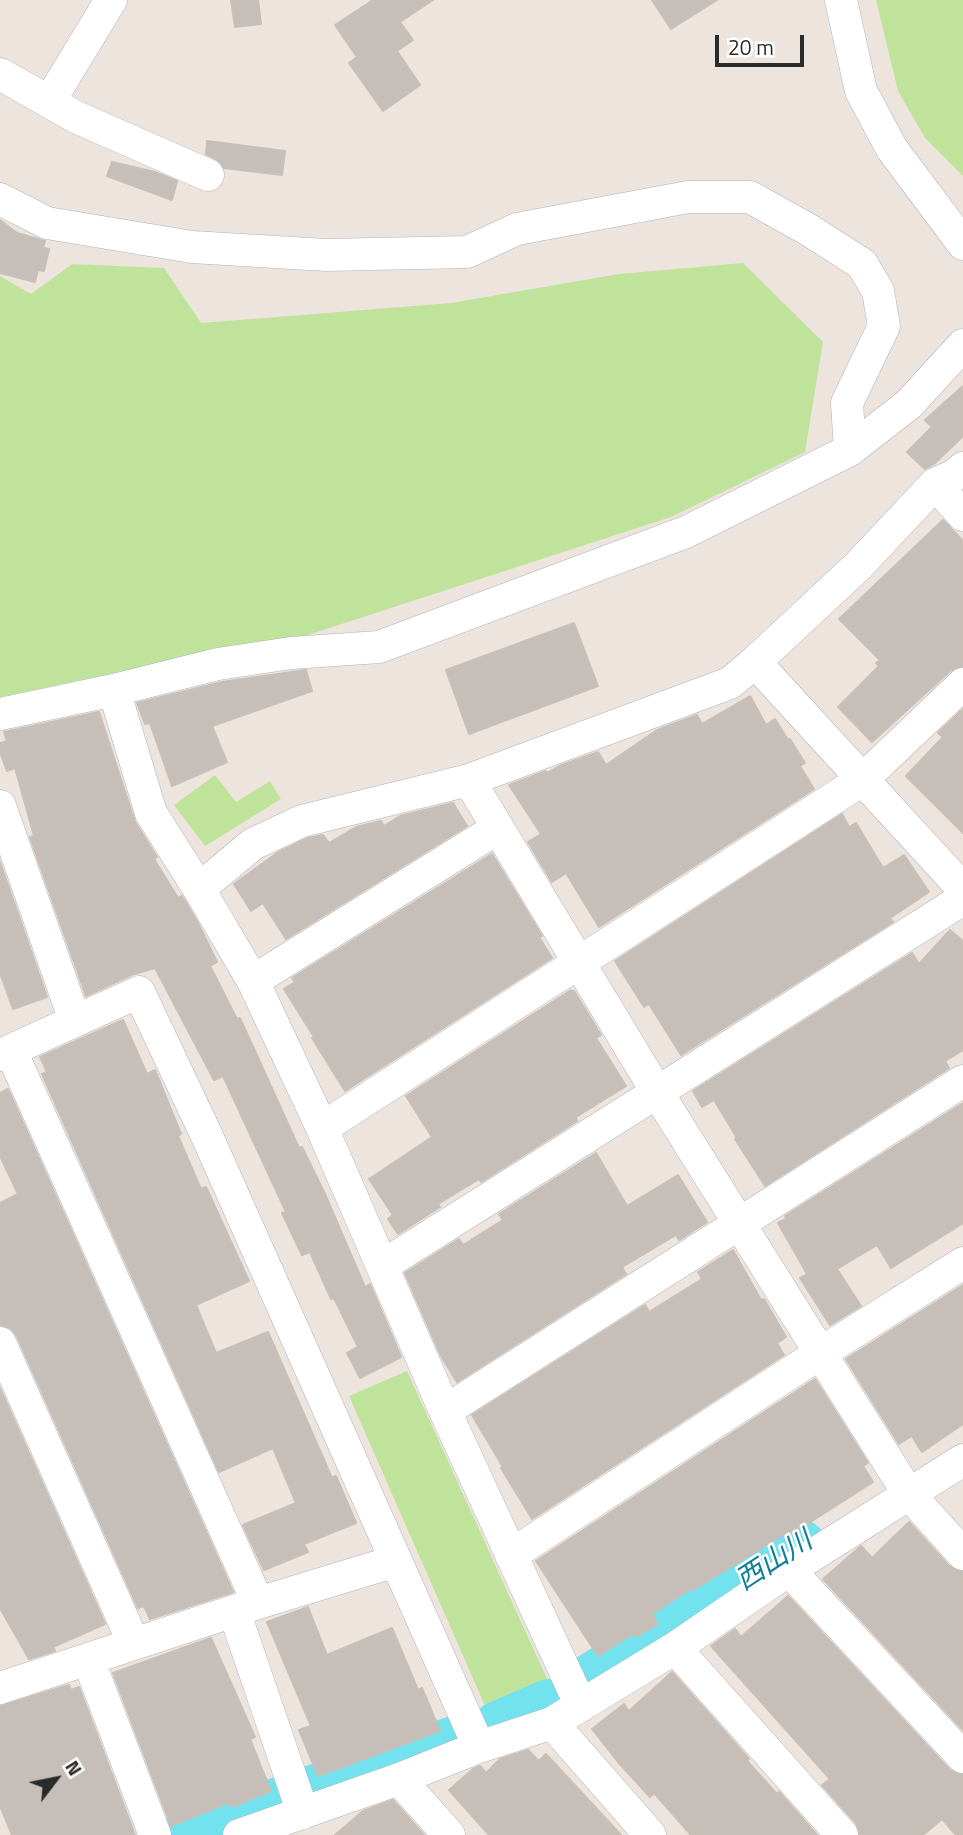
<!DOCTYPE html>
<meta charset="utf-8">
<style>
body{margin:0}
#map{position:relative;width:963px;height:1835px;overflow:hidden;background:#ede4de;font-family:"Titillium Web",sans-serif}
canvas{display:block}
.north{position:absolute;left:21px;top:1744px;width:70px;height:70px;-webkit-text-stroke:5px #fff;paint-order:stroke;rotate:58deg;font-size:19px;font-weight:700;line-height:28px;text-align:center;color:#2b2b2b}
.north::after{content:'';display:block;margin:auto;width:24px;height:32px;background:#2b2b2b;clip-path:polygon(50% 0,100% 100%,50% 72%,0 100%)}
.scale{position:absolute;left:715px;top:35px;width:89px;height:32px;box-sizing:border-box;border:4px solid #2b2b2b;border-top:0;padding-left:9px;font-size:21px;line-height:24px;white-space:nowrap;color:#2b2b2b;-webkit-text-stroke:5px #fff;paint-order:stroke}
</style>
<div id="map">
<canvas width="963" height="1835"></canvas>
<div class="north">N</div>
<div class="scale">20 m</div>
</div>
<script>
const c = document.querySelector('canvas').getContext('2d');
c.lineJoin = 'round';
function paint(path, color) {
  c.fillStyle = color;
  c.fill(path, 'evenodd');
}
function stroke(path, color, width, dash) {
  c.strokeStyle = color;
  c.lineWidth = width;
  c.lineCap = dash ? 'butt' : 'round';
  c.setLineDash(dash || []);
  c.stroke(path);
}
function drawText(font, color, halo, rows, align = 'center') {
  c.font = font + ' "Titillium Web","Noto Sans JP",sans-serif';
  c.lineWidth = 5;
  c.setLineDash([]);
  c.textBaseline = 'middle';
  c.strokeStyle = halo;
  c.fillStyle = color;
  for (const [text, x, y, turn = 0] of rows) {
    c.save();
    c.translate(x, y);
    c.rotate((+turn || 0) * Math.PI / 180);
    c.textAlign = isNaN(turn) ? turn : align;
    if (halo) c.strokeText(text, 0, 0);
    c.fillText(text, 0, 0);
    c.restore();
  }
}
paint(new Path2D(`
 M876,0h87v176l-38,-38 -27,-47z
 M743,263l80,79 -18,110 -134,65 -397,129 -46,3 -228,48v-421l31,18 41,-30 92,4 37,55 250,-20 168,-29z
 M215,775l21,27 34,-21 11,18 -76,47 -31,-41z
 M407,1371l146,321 -5,12 -55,20 -144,-328z`), '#c0e39b');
stroke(new Path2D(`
 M587,1682l214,-136
 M498,1727l51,-22
 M187,1835l267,-93`), '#72e3ee', 52);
const building = new Path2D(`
 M231,0h27l3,24 -26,3z
 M373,0h60l-33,22 13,18 -16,11 23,34 -37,26 -34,-48 8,-6 -22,-32z
 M652,0h65l-46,29z
 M207,141l78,10 -3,24 -58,-7 -8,-9 -10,-5z
 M112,162l43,10 22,9 -5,19 -65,-24z
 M0,220l17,13 28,8 -2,7 6,1 -5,22 -6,-1 -3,12 -35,-9z
 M963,386v50l-29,28 -9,5 -18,-17 25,-25 -7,-7z
 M943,520l20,21v125l-13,5 -78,71 -34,-35 41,-41 -3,-3 4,-3 -41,-41z
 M574,623l24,63 -129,48 -23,-64z
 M306,670l6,21 -100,35 15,36 -55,24 -22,-63 -5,1 -8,-21 85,-21z
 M750,696l16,29 9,-6 13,21 2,-1 15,24 -5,3 14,23 -215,138 -33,-54 -14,9 -24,-40 13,-8 -32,-49 37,-14 1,2 12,-7 39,-14 8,13 51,-35 40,-15 5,9z
 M963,709v124l-57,-57 37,-39 -5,-4z
 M99,712l36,110 22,35 -3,2 24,39 4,-2 16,27 19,39 -7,4 27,53 3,-1 59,130 3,-1 23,47 40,93 5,-3 31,73 -41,21 -13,-25 11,-6 -24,-49 -3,1 -21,-47 -8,3 -20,-42 4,-1 -63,-136 -9,4 -59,-112 -24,7 -45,21 -56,-159 4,-1 -19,-68 -8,3 -7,-19v-9l7,-2 -3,-9z
 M453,803l14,23 -181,113 -23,-36 -12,8 -17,-27 43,-31 31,-15 15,-3 6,8 27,-16 25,-6 3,5 16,-10z
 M842,814l7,13 7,-4 27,45 21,-13 25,37 -39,26 3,4 -212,133 -32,-51 -5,3 -29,-46z
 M492,854l50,82 -3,1 13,21 -207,133 -33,-53 2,-1 -30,-48 11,-7 -3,-4z
 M0,862l47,135 -34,12 -13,-36z
 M950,930l13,11v109l-18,11 4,7 -184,118 -30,-47 2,-1 -23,-38 -12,7 -9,-16 219,-138 7,11z
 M571,990l1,2 2,-1 27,44 -5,3 30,48 -50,31 1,4 -96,61 -2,-3 -41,25 2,3 -42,27 -10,-15 5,-4 -24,-36 63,-42 -26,-41z
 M123,1020l24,54 8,-4 26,64 -3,2 23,53 5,-2 43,94 -53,24 20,48 52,-21 64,146 4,-2 20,47 -52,21 4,8 -44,18 -21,-45 53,-22 -23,-55 -54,24 -177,-398 5,-2 -7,-15z
 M8,1089l225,503 -83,27 -6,-13 -6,2 -121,-272 -7,-8 -10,-3v-122l18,-9 -18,-38v-63z
 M963,1103v120l-72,45 -14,-23 -40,24 24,37 -31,19 -30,-47 7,-4 -29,-51 8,-4 -1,-3z
 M596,1153l31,53 51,-31 29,47 -28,18 -3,-5 -54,32 4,7 -169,108 -16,-26 -36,-83 54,-34 4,6 40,-25 -4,-6z
 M733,1250l28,50 3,-1 22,38 -9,6 7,12 -252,164 -31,-51 2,-1 -31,-52 173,-110 4,7 53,-33 -4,-7z
 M963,1285v139l-41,28 -10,-16 -13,8 -53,-85z
 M815,1379l53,84 -5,3 10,16 -83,53 -2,-3 -95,58 -1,-2 -40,26 6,10 -22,13 -2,-4 -36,23 -62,-95z
 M0,1388l105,236 -52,23 2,4 -26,8 -29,-51z
 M909,1522l40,44 14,6v158l-140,-151 38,-33 11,12z
 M788,1596l162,174 13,5v60h-7l-14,-16 -19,16h-63l-4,-12 -34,-38 8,-6 -119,-133 24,-17 6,8z
 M308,1607l19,48 65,-27 26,62 4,-2 18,43 -122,45 -19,-46 12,-4 -44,-104z
 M211,1638l44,99 -5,2 21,52 -39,16 -2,-5 -59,24 -58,-153z
 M672,1672l77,87 -2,2 30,33 2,-2 38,43h-126l-37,-42 -4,4 -32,-35 -26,-33 32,-25 5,7z
 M69,1685l2,5 8,-3 56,148h-123l-12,-29v-100z
 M528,1750l11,11 7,-7 75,81h-132l-40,-45 24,-21 7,-3 6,7 14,-14z
 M393,1800l31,35h-89l28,-24z`);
paint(building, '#c6bfb9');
stroke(building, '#c8bfb7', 2);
const minor = new Path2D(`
 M841,0l20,91 31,58 71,95
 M0,74l76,43 132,58
 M49,102l62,-102
 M0,199l47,24 145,24 134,8 141,-3 50,-23 171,-32h62l59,33 53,34 16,27 6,35 -37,77 3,47
 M935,484l28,31
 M755,662l208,227
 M114,690l37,123 48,76 54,92 69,147 123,283 136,295
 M0,714l114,-24 104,-26 73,-11 88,-6 307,-115 164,-82 59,-46 54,-59
 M469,780l188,312 251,401 55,61
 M0,806l75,215
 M199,889l54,-45 49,-23 167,-41 261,-97 25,-21 103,-96 77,-82 20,-9 8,-7
 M253,981l245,-153
 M11,1051l247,552
 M0,1055l139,-63 67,142 273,613
 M322,1128l540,-348 101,-96
 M382,1266l581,-367
 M0,1343l134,301
 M445,1411l518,-330
 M511,1555l308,-201 144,-91
 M789,1570l174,187
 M234,1611l69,202
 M675,1648l167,187
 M88,1659l67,176
 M0,1688l258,-85 138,-42
 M552,1723l98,112
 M399,1779l50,56
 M239,1835l160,-56 80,-32 73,-24 123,-75 114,-78 174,-110`);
stroke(minor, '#aeb3bb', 33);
stroke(minor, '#fff', 32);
drawText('italic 28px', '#0f7f95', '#fff', [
 ["西山川",775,1562,-33]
]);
</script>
